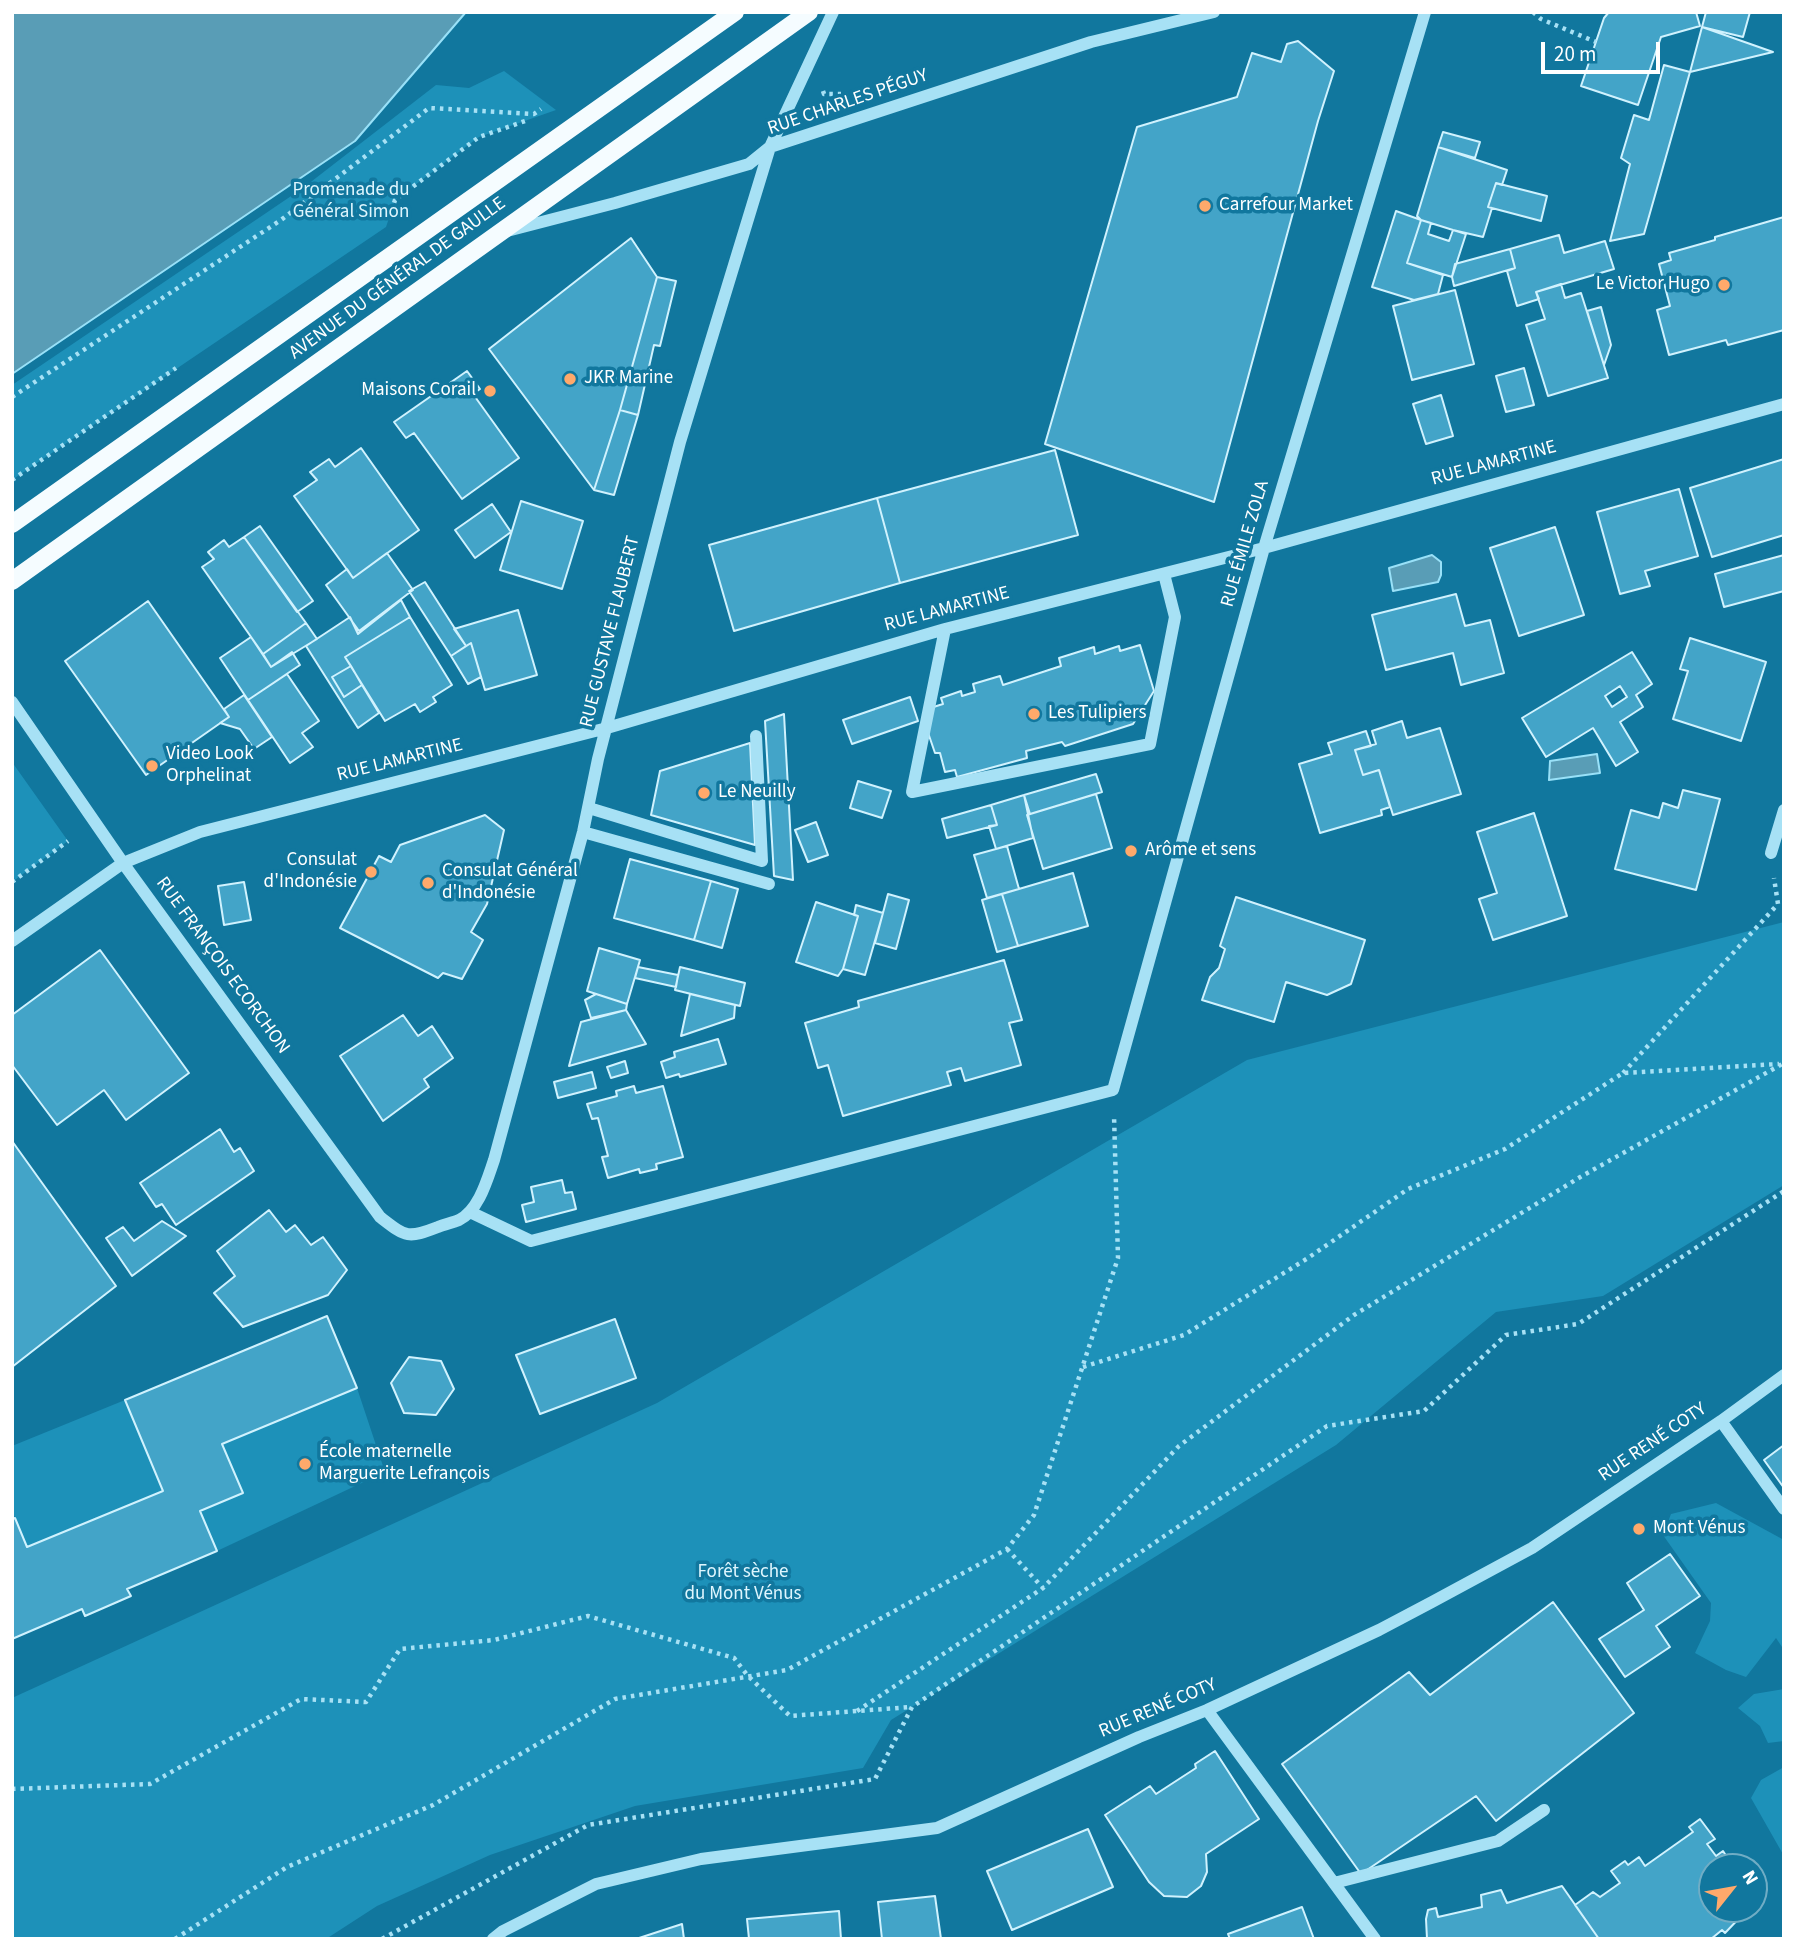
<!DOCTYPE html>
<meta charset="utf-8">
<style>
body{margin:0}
#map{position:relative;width:1796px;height:1951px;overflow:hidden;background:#11779e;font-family:"Source Sans 3",sans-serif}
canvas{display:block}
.frame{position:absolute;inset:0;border:14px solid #fff;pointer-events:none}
.north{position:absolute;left:1698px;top:1853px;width:70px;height:70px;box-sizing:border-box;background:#11779e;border:2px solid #70adc5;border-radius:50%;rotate:59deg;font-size:19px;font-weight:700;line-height:28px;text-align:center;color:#fff}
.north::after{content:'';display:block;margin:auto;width:24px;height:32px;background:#ffa96b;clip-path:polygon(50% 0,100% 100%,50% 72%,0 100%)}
.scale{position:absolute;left:1541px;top:42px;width:119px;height:32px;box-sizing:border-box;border:4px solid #fff;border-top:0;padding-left:9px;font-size:21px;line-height:24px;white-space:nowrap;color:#fff;-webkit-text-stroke:5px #11779e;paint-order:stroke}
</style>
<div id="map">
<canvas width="1796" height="1951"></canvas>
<div class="frame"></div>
<div class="north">N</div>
<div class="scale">20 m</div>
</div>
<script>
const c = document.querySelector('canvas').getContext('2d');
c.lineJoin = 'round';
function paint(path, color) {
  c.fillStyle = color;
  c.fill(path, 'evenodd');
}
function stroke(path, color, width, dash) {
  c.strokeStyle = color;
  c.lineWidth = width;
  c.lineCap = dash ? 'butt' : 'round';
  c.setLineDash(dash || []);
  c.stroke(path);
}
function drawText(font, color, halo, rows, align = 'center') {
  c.font = font + ' "Source Sans 3",sans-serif';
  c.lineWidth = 7;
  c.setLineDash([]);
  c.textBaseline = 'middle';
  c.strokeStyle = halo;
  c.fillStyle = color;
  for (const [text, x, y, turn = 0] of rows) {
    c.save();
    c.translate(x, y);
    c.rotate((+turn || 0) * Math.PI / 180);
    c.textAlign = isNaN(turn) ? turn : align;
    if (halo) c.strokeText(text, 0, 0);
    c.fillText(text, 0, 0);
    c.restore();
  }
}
paint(new Path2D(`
 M504,71l52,39 -77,27 -84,63 -9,27 -374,253v-95l291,-197 133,-103 33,3z
 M12,762l56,79 -56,41z
 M1784,922v263l-181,111 -107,16 -160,133 -445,275 -28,48 -228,38 -145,49 -113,51 -51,33h-314v-241l645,-295 590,-343z
 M357,1388l28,84 -168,79 -17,-40 22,-67z
 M125,1400l38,91 -136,56 -15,-36v-65z
 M1716,1503l68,37v110l-8,-12 -30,39 -20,-7 -31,-17 15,-32 1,-18 -48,-68 8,-21z
 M1784,1689v52l-16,2 -8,-17 -22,-18 16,-14z
 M1784,1767v89l-33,-58 10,-18z`), '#1d91b9');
const water = new Path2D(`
 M12,12h454l-111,129 -343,233z
 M1432,555l9,7v13l-3,7 -45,9 -4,-23z
 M1597,754l3,19 -51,7 1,-19z`);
paint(water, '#599db6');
stroke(water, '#99e1f8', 2);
const building = new Path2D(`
 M1609,12h87l4,14 -39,11 -23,68 -57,-19 23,-68z
 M1706,12h44l-7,25 -41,-10z
 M1702,27l71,25 -83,20z
 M1298,41l36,30 -16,50 -104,381 -169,-58 92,-317 100,-30 15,-44 29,9 6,-18z
 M1664,65l26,7 -46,162 -34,7 20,-77 -9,-6 13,-43 15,5z
 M1443,132l37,10 -5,16 -37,-11z
 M1438,147l69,23 -5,15 -6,-2 -8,24 4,1 -9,29 -30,-7 -32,-10 -4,-4z
 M1496,183l51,13 -6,25 -53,-14z
 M1396,211l25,9 -14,43 36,12 -5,19 -24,6 -42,-13z
 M1784,217v113l-56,15 -2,-5 -57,15 -12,-45 13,-4 -11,-42 12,-4 -2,-7 46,-13v-3z
 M1421,220l10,3 -3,11 21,7 4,-11 13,4 -14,43 -45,-14z
 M1559,235l5,18 41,-12 9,28 -78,23 3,7 -22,7 -10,-35 8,-3 -5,-19z
 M631,238l26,39 -37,133 -26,80 -105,-141z
 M1510,249l5,19 -61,18 -2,-9 3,-13z
 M657,277l19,4 -16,65 -6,-1 -16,70 -18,-5z
 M1561,284l4,14 16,-5 27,85 -60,18 -22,-71 19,-6 -9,-27z
 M1455,290l19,74 -62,16 -19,-74z
 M1601,307l10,38 -7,20 -17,-54z
 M1524,368l10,37 -28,7 -10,-36z
 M467,371l13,18 -7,5 46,64 -57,41 -48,-66 -8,5 -12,-16z
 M1441,395l12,41 -27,8 -13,-40z
 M620,410l18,5 -24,80 -20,-5z
 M361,448l58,82 -66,48 -59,-82 23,-16 -7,-8 19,-13 6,8z
 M1055,450l23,85 -178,48 -23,-85z
 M1784,459v76l-72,22 -22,-69z
 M1679,489l19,67 -53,15 5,15 -30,8 -23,-82z
 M877,498l23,85 -166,48 -25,-86z
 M521,501l62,20 -21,68 -62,-19z
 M492,504l19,28 -36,26 -20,-28z
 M260,526l53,75 -16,11 -53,-75z
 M1555,527l29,88 -65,21 -29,-88z
 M244,537l62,86 -43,31 -61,-87 12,-8 -6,-7 16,-12 5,7z
 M387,553l26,37 -54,41 -33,-46 21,-16 6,9z
 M1784,555v36l-60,16 -9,-33z
 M425,582l41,64 -15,10 -42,-65z
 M1456,594l9,32 25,-6 14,53 -43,12 -8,-32 -67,17 -14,-55z
 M401,600l9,17 -65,40 6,9 -19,11 12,20 18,-12 17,28 -21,15 -52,-82 44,-29 8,17z
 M148,601l81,116 -83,58 -81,-114z
 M518,610l19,65 -52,15 -14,-47 -5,3 -12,-17z
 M410,617l42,68 -19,12 3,5 -16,10 -5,-8 -30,17 -40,-64z
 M306,623l11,16 -46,28 -8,-13z
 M251,637l20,30 21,-15 8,13 -52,35 -28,-42z
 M1690,638l76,24 -25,79 -68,-22 15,-48 -8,-2z
 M471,643l10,34 -13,7 -17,-28z
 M1140,645l14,46 -21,33 -68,22 -3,-4 -36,9 1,7 -70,19 -2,-7 -10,2 -5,-19h-5l-11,-32 3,-12 16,-5 -2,-6 20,-7 1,5 13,-4 -2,-8 27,-8 3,9 58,-19 -2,-8 35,-11 1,7 24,-8 1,5z
 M1632,652l20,32 -16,11 7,12 -23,15 18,30 -22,14 -23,-38 -47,29 -24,-39zM1620,686l7,11 -15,10 -7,-11z
 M351,666l11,19 -18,12 -12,-20z
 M287,674l32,47 -17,12 11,14 -23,16 -42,-63z
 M244,695l28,42 -18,12 -14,-20 -20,-6 9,-6 -5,-8z
 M910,697l8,24 -66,23 -9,-24z
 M784,714l9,166 -19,-4 -9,-155z
 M1402,721l5,17 33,-10 21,66 -68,21 -14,-45 -16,5 -8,-25 21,-6 -4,-13z
 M1366,731l5,15 -16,4 8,25 16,-5 11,37 -9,3 1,5 -62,18 -21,-69 33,-10 -4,-11z
 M750,743l5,102 -104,-30 9,-44z
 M1096,774l6,18 -72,22 -6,-19z
 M858,781l33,10 -9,27 -32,-10z
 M1683,790l37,9 -24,91 -81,-21 16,-59 28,8 4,-15 15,5z
 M1096,794l16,54 -69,21 -16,-54z
 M1024,795l9,43 -37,11 -7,-23 8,-1 -6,-20z
 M991,805l6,20 -50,13 -5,-19z
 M1534,813l33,103 -74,24 -14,-41 18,-6 -20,-61z
 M485,815l19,15 -17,74 -16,28 12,8 -21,39 -19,-6 -5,5 -98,-50 39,-72 12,6 9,-17z
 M816,822l12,33 -20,7 -13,-32z
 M1007,846l12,43 -32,9 -13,-43z
 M630,859l81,22 -17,59 -80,-22z
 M1073,873l15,53 -70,20 -16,-52z
 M711,881l27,8 -16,59 -28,-8z
 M244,882l7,38 -27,5 -6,-39z
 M888,894l21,6 -13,49 -21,-6z
 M1002,894l16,52 -21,6 -15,-52z
 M1236,897l129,43 -14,44 -24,11 -41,-13 -12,40 -72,-22 8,-23 9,-9 6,-19 -5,-3z
 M816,902l42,14 -15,53 -5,7 -42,-14z
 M856,905l27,8 -18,62 -22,-6 15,-53 -4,-1z
 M599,948l41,12 -13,44 -40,-13z
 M100,950l89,123 -63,47 -22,-30 -47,35 -45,-60v-50z
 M1004,960l18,60 -13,3 12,42 -56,16 -4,-13 -14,4 4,13 -108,31 -15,-51 -10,3 -13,-45 54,-16 -1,-6z
 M638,967l40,8 -2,12 -41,-9z
 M680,967l65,16 -5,23 -65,-16z
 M596,994l31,10 -1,6 -35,8 -6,-18z
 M690,994l45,11 -1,13 -53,18z
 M626,1010l20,34 -77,22 12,-44z
 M403,1015l15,21 14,-10 21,32 -29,21 5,8 -46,34 -43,-65z
 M718,1039l8,25 -46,13 -1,-3 -13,4 -5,-16 14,-5 -1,-5z
 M625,1061l3,12 -17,5 -4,-11z
 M592,1072l4,16 -38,10 -4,-16z
 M634,1086l2,7 27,-7 20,71 -27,7 1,5 -17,4 -1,-4 -31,9 -6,-21 6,-1 -10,-38 -6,1 -5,-15 30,-8 -1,-5z
 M220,1129l14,23 6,-4 14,23 -78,54 -14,-21 -6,3 -16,-24z
 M12,1141l104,145 -104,81z
 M562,1180l3,13 7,-1 4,17 -50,13 -4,-17 12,-3 -3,-15z
 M269,1210l17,22 9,-7 16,20 12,-8 24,33 -19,25 -85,32 -29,-34 21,-17 -18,-25z
 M162,1221l24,15 -54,40 -26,-38 17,-11 11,14z
 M327,1316l30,72 -135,56 21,49 -43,18 17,40 -90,38 4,7 -46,20 -3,-7 -70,30v-120l3,-1 12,29 136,-56 -38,-91z
 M615,1319l21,59 -96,36 -24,-59z
 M409,1357l32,4 13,28 -18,26 -32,-2 -13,-30z
 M1784,1445v43l-20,-28z
 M1670,1554l30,42 -44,30 14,21 -45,30 -26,-38 45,-29 -17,-27z
 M1553,1602l81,111 -138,108 -20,-25 -115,78 -79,-110 127,-92 21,23z
 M1215,1751l44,68 -53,35 1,18 -6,14 -14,11 -23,-1 -15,-14 -44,-67 45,-29 6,8 40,-26 -1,-4z
 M1700,1819l15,20 -8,5 9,12 7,-5 6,9 -5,3 3,4h-15v42l35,1 -22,23 -3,-3 -11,9h-112l-24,-34 18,-13 7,5 20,-14 -9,-12 14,-10 3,4 11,-8 6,9 48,-34 -4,-5z
 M1088,1829l25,58 -101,43 -25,-59z
 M1562,1886l37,53h-172l-1,-20 2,-9 8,-2 2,9 44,-10 -1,-12 20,-5 6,13z
 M935,1896l6,43h-59l-4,-37z
 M1302,1907l12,32h-84l-2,-5z
 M839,1911l2,28h-92l-2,-20z
 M682,1924l2,15h-48z`);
paint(building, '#43a4c8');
stroke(building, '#d0f2fe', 2);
stroke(new Path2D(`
 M1533,12l8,7 55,23
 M823,91l1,3h17
 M389,219l6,-19 84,-63 49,-17
 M12,397l269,-177 148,-112 105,6 7,-5
 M12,480l164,-112
 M12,882l56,-41
 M1623,1073l155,-169 -4,-26
 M1083,1367l101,-32 124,-77 100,-69 97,-40 118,-76 156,-9
 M1007,1549l36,39 136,-142 175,-131 228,-139 202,-113
 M857,1711l186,-123
 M12,1789l138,-5 151,-85 65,3 34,-53 94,-9 94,-24 146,42 14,18 42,40 121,-9
 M175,1939l112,-72 146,-62 182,-106 172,-29 220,-121 27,-34 84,-257 -4,-143
 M382,1939l206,-114 287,-46 37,-72 415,-281 97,-15 82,-76 72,-11 206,-133`), '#a7e1f5', 4.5, [3.5, 5]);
stroke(new Path2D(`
 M507,231l108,-28 134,-39 21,-17 321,-105 123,-30
 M945,629l-33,163 238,-48 25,-127 -11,-43
 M12,702l111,161 257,354c26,20 27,22 58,10 7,-3 14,-4 21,-7 20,-10 28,-40 35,-60l89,-328 15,-73 82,-317 90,-295 63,-135
 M589,808l173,53 -6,-125
 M583,832l186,52
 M1771,853l13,-43
 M12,941l111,-78 77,-31 407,-104 338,-99 319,-81 520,-144
 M470,1212l61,29 582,-151 151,-542 161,-536
 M1721,1421l63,88
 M1207,1710l168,229
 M1334,1883l164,-42 46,-31
 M493,1939l10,-8 93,-47 105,-25 236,-31 202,-91 68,-27 172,-80 53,-28 100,-54 189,-127 63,-46`), '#a7e1f5', 12);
stroke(new Path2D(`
 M12,524l723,-512
 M12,581l797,-569`), '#f5fcff', 18);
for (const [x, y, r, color] of [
 [1205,206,7,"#ffa96b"],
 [1724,285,7,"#ffa96b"],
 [570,379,7,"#ffa96b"],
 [490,391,7,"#ffa96b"],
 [1034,714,7,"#ffa96b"],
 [152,766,7,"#ffa96b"],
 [704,793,7,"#ffa96b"],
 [1131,851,7,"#ffa96b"],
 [371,872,7,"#ffa96b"],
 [428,883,7,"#ffa96b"],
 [305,1464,7,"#ffa96b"],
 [1639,1529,7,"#ffa96b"]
]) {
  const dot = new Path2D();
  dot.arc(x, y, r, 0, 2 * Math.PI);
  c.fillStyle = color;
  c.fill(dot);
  stroke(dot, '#11779e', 2.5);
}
drawText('19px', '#fff', '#11779e', [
 ["RUE CHARLES PÉGUY",848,103,-19],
 ["AVENUE DU GÉNÉRAL DE GAULLE",398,279,-36],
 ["RUE LAMARTINE",1494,464,-15],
 ["RUE ÉMILE ZOLA",1246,544,-74],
 ["RUE LAMARTINE",947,610,-15],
 ["RUE GUSTAVE FLAUBERT",611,632,-76],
 ["RUE LAMARTINE",400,761,-14],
 ["RUE FRANÇOIS ECORCHON",222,966,54],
 ["RUE RENÉ COTY",1653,1443,-34],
 ["RUE RENÉ COTY",1158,1709,-23]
]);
drawText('19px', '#def6fe', '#11779e', [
 ["Promenade du",351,191],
 ["Général Simon",351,213],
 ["Forêt sèche",743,1573],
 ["du Mont Vénus",743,1595]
]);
drawText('19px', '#fff', '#11779e', [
 ["Carrefour Market",1219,206],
 ["Le Victor Hugo",1710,285,"right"],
 ["JKR Marine",584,379],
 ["Maisons Corail",476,391,"right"],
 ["Les Tulipiers",1048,714],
 ["Video Look",166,755],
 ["Orphelinat",166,777],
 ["Le Neuilly",718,793],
 ["Arôme et sens",1145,851],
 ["Consulat",357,861,"right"],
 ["d'Indonésie",357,883,"right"],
 ["Consulat Général",442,872],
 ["d'Indonésie",442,894],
 ["École maternelle",319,1453],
 ["Marguerite Lefrançois",319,1475],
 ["Mont Vénus",1653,1529]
], 'left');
</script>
